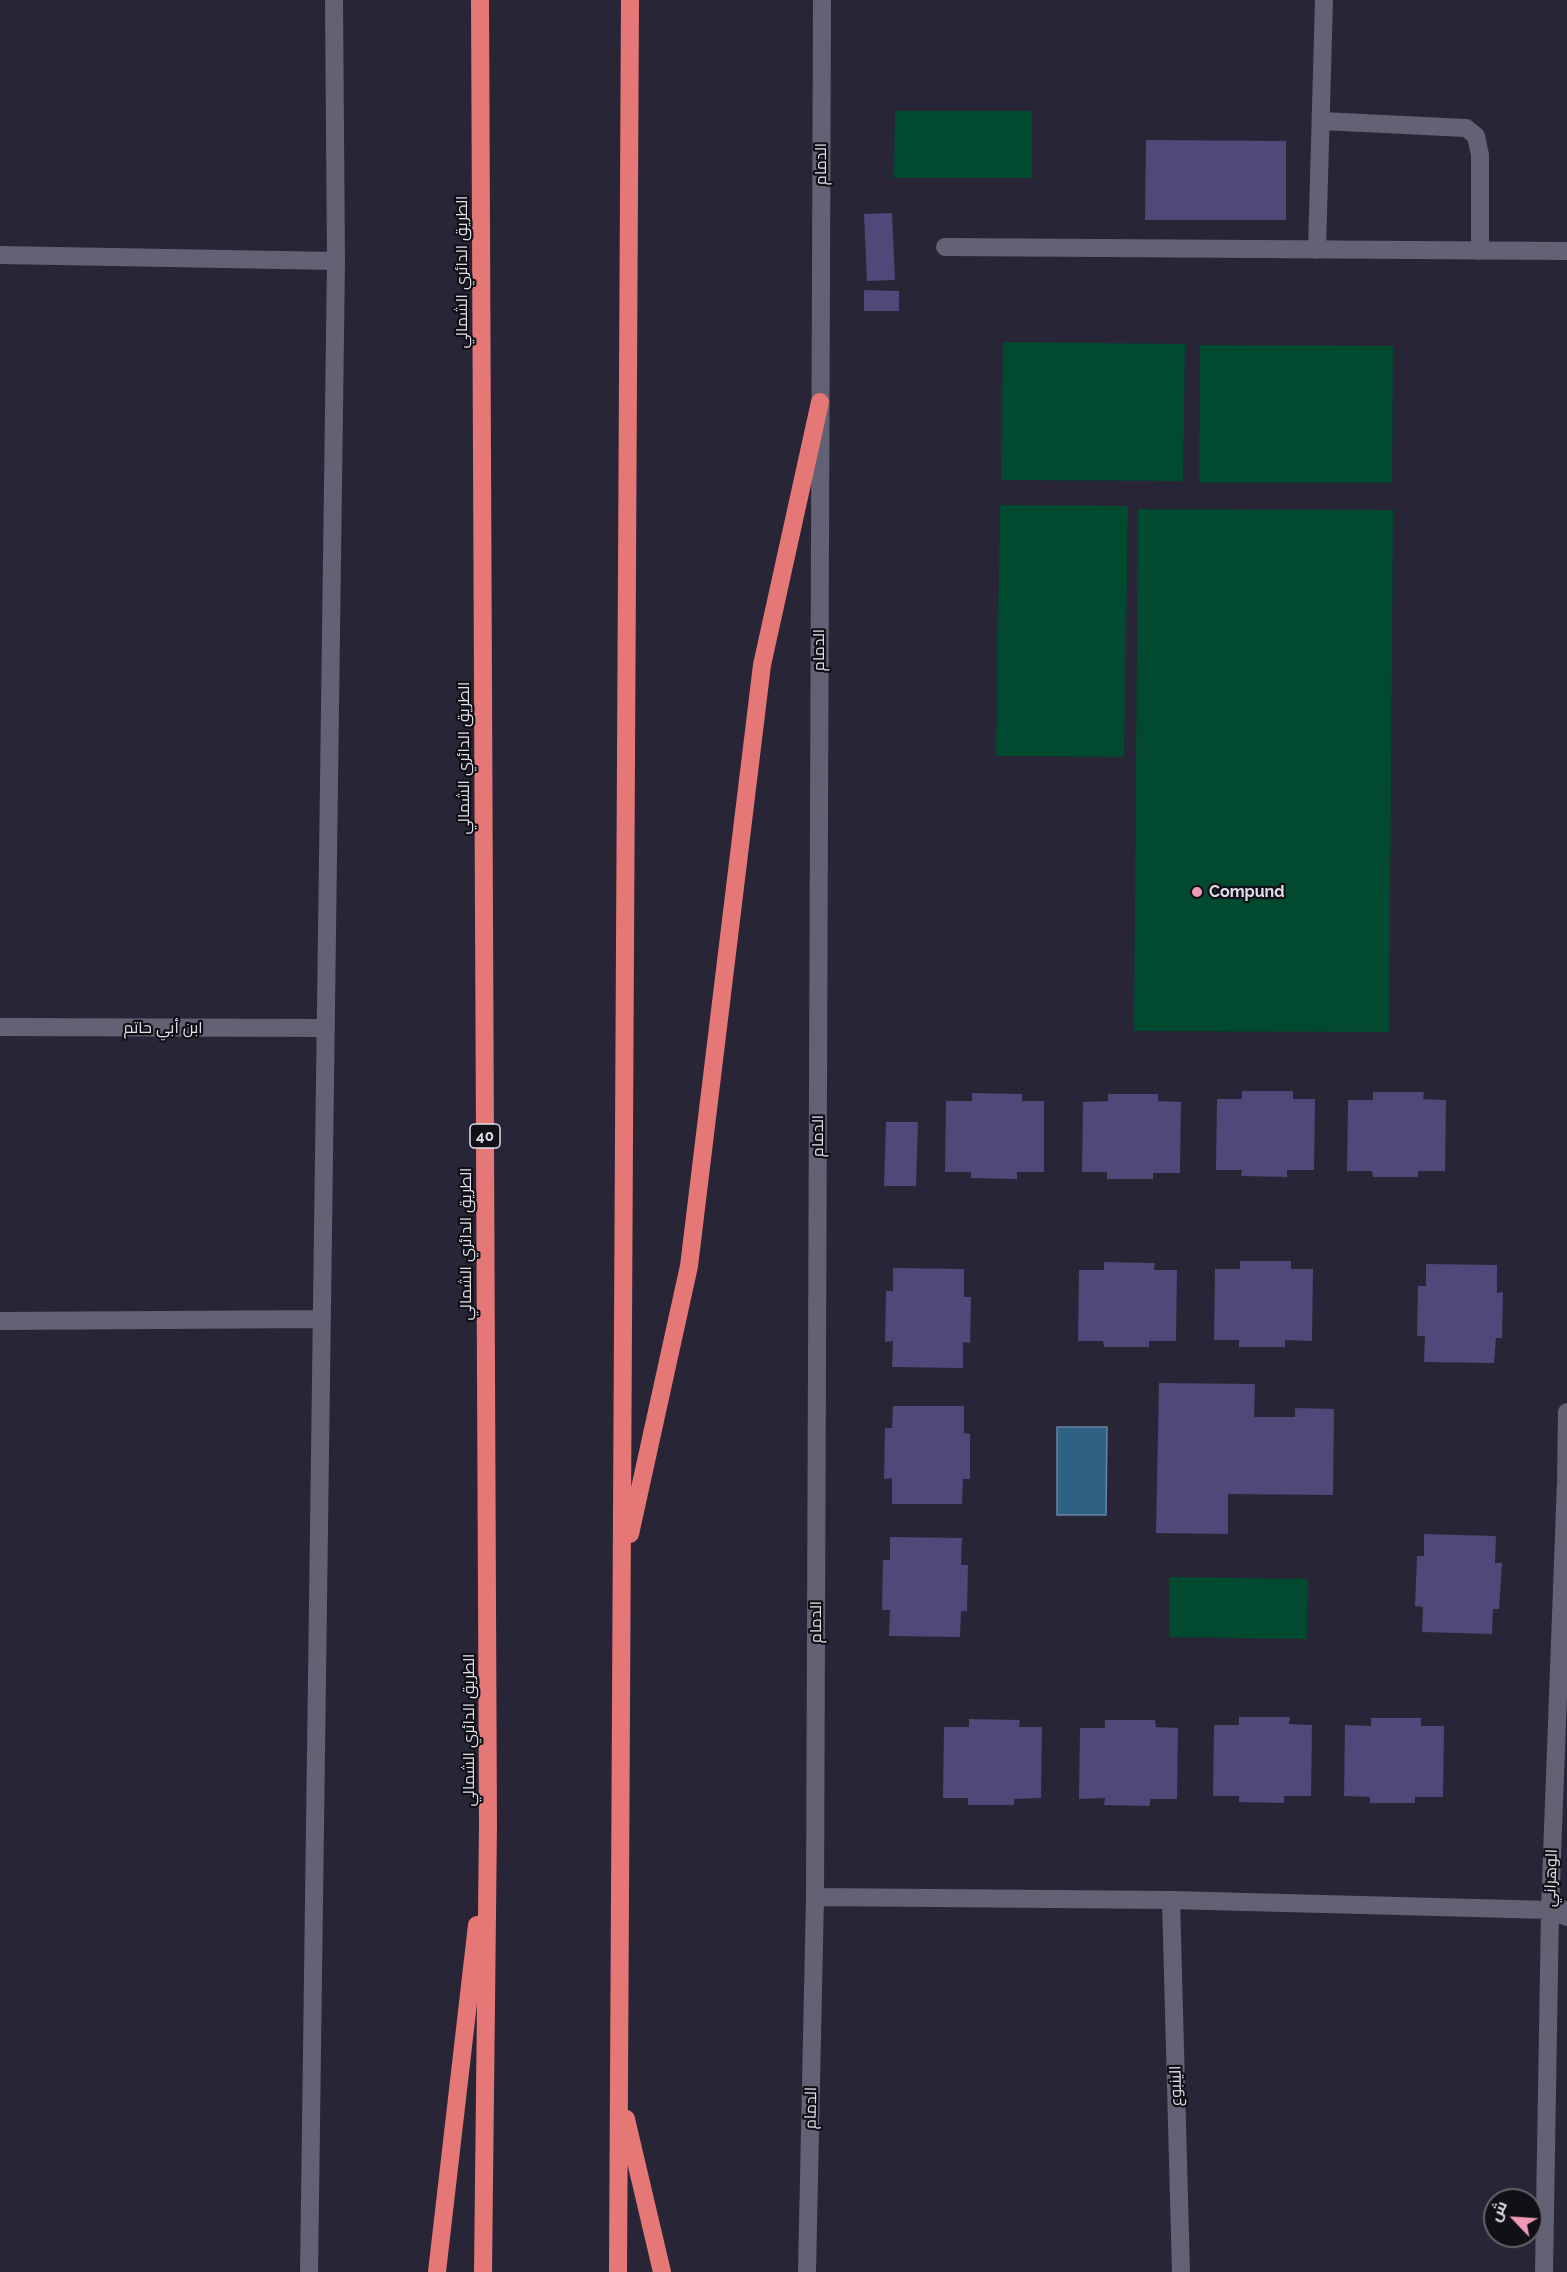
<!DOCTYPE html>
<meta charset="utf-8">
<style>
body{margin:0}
#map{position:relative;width:1567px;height:2272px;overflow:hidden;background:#282636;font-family:Raleway,Cairo,sans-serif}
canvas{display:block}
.north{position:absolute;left:1483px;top:2188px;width:60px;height:60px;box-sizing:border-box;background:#111017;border:2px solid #64636b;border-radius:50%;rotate:295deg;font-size:16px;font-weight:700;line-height:24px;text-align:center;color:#e0dfea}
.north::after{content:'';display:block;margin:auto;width:21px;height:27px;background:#f09ab6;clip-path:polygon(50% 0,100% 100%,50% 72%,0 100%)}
</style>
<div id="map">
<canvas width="1567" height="2272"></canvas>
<div class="north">ش</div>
</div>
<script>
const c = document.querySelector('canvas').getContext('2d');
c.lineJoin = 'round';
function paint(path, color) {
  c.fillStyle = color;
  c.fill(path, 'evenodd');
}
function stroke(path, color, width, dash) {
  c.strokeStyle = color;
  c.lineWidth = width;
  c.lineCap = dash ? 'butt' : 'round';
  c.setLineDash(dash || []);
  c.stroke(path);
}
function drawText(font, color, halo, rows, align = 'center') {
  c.font = font + ' Raleway,Cairo,sans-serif';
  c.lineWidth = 4.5;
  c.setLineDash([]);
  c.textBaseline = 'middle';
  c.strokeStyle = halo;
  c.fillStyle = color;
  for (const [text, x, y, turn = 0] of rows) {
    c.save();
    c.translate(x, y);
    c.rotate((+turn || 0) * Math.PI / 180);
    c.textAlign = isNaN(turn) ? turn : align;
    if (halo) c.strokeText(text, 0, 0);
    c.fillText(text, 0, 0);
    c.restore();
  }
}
paint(new Path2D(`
 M895,111h137v67h-138z
 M1003,342l182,2 -2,137 -182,-1z
 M1200,345l193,1 -1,137h-193z
 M1000,505l128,1 -4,251 -128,-1z
 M1138,509l255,1 -4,522 -255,-1z
 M1169,1577l139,2 -1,60 -138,-2z`), '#01492f');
const water = new Path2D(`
 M1057,1427h50l-1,88h-49z`);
paint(water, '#2f6185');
stroke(water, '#6487a3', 1.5);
paint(new Path2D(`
 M1146,140l140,1v79h-141z
 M892,213l3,67 -28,1 -3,-67z
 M864,290l35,1v20h-35z
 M1242,1091h51v8h22l-1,71h-27v7l-46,-1 1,-6h-26l1,-71h25z
 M1373,1092h51l-1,7 23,1 -1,71h-27v6h-45l-1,-6h-25l1,-71h25z
 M972,1093l50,1v7h22v71h-27v7l-46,-1v-6h-26l1,-71h26z
 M1108,1094h50v7l23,1 -1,71h-27v6h-46v-7h-25l1,-70 25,-1z
 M886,1122h32l-2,64h-32z
 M1240,1261h51v8h22l-1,72 -27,-1v7h-46v-7h-25l1,-71h25z
 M1104,1262l51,1 -1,7h23l-1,71h-27v6h-45l-1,-6h-25l1,-71h25z
 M1426,1264l71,1v28l6,-1 -1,46h-6l-2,25 -70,-1 1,-26h-8l1,-50h8z
 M893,1268l71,1v28h7l-1,46 -7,-1v26l-71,-1 1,-26 -8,1 1,-51h7z
 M1159,1383l96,1 -1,33h41v-9l39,1 -1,86 -105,-1v40l-72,-1z
 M893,1406h71v27l6,1v45h-7l-1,25h-70v-26l-8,1 1,-51h7z
 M1424,1534l72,2 -1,27h7l-3,46h-6l-1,25 -70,-2 1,-25 -8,-1 2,-50h7z
 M890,1537l72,1 -1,27h7l-1,46h-6l-1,26 -71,-1 1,-26h-8l1,-50h7z
 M1239,1717h51l-1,7 23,1 -1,71h-27v7l-45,-1v-6h-26l1,-71h25z
 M1371,1718h50v8h23l-1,71h-28v6h-45v-6l-26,-1 1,-71 26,1z
 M969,1719l51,1 -1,7h23l-1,71 -27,1v6h-46v-7h-25l1,-71h25z
 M1105,1720h50l1,7 22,1 -1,71h-27v7l-46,-1 1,-7 -26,1 1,-71h25z`), '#4f4878');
stroke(new Path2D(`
 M1321,121l145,7 10,8 4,19v96
 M945,247l622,4
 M1317,250l7,-250
 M0,255l336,6
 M0,1027l326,1
 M0,1321l322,-2
 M815,1897l356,3 379,10
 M1171,1900l10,372
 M1567,1910h-17l17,7
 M309,2272l27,-2011 -2,-261
 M807,2272l8,-375 7,-1897
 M1544,2272l6,-362 16,-429 1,-69`), '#636174', 18);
stroke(new Path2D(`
 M480,0l8,1824 -5,448
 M630,1534l59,-268 73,-601 58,-263
 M626,2119l36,153
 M437,2272l40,-347
 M618,2272l12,-2272`), '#e57777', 18);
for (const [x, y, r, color] of [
 [1197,892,6,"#f09ab6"]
]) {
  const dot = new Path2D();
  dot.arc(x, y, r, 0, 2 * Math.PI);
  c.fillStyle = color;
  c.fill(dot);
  stroke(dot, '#111017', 2);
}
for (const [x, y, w] of [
 [485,1136,30]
]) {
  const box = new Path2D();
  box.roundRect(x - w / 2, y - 12, w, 24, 4.5);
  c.fillStyle = '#111017';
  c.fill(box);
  stroke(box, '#e0dfea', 1.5);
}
drawText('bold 15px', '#e0dfea', null, [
 ["40",485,1136]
]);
drawText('16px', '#e0dfea', '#111017', [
 ["الدمام",821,164,-90],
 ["الطريق الدائري الشمالي",462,272,-90],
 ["الدمام",819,650,-90],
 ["الطريق الدائري الشمالي",464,758,-90],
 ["ابن أبي حاتم",163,1028],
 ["الدمام",818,1136,-90],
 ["الطريق الدائري الشمالي",466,1244,-90],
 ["الدمام",816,1622,-90],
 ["الطريق الدائري الشمالي",469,1730,-90],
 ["الوهراني",1551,1878,-88],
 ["الينبوع",1176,2086,-91],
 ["الدمام",811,2108,-89]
]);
drawText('bold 16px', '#e0dfea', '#111017', [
 ["Compund",1209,892]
], 'left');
</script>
